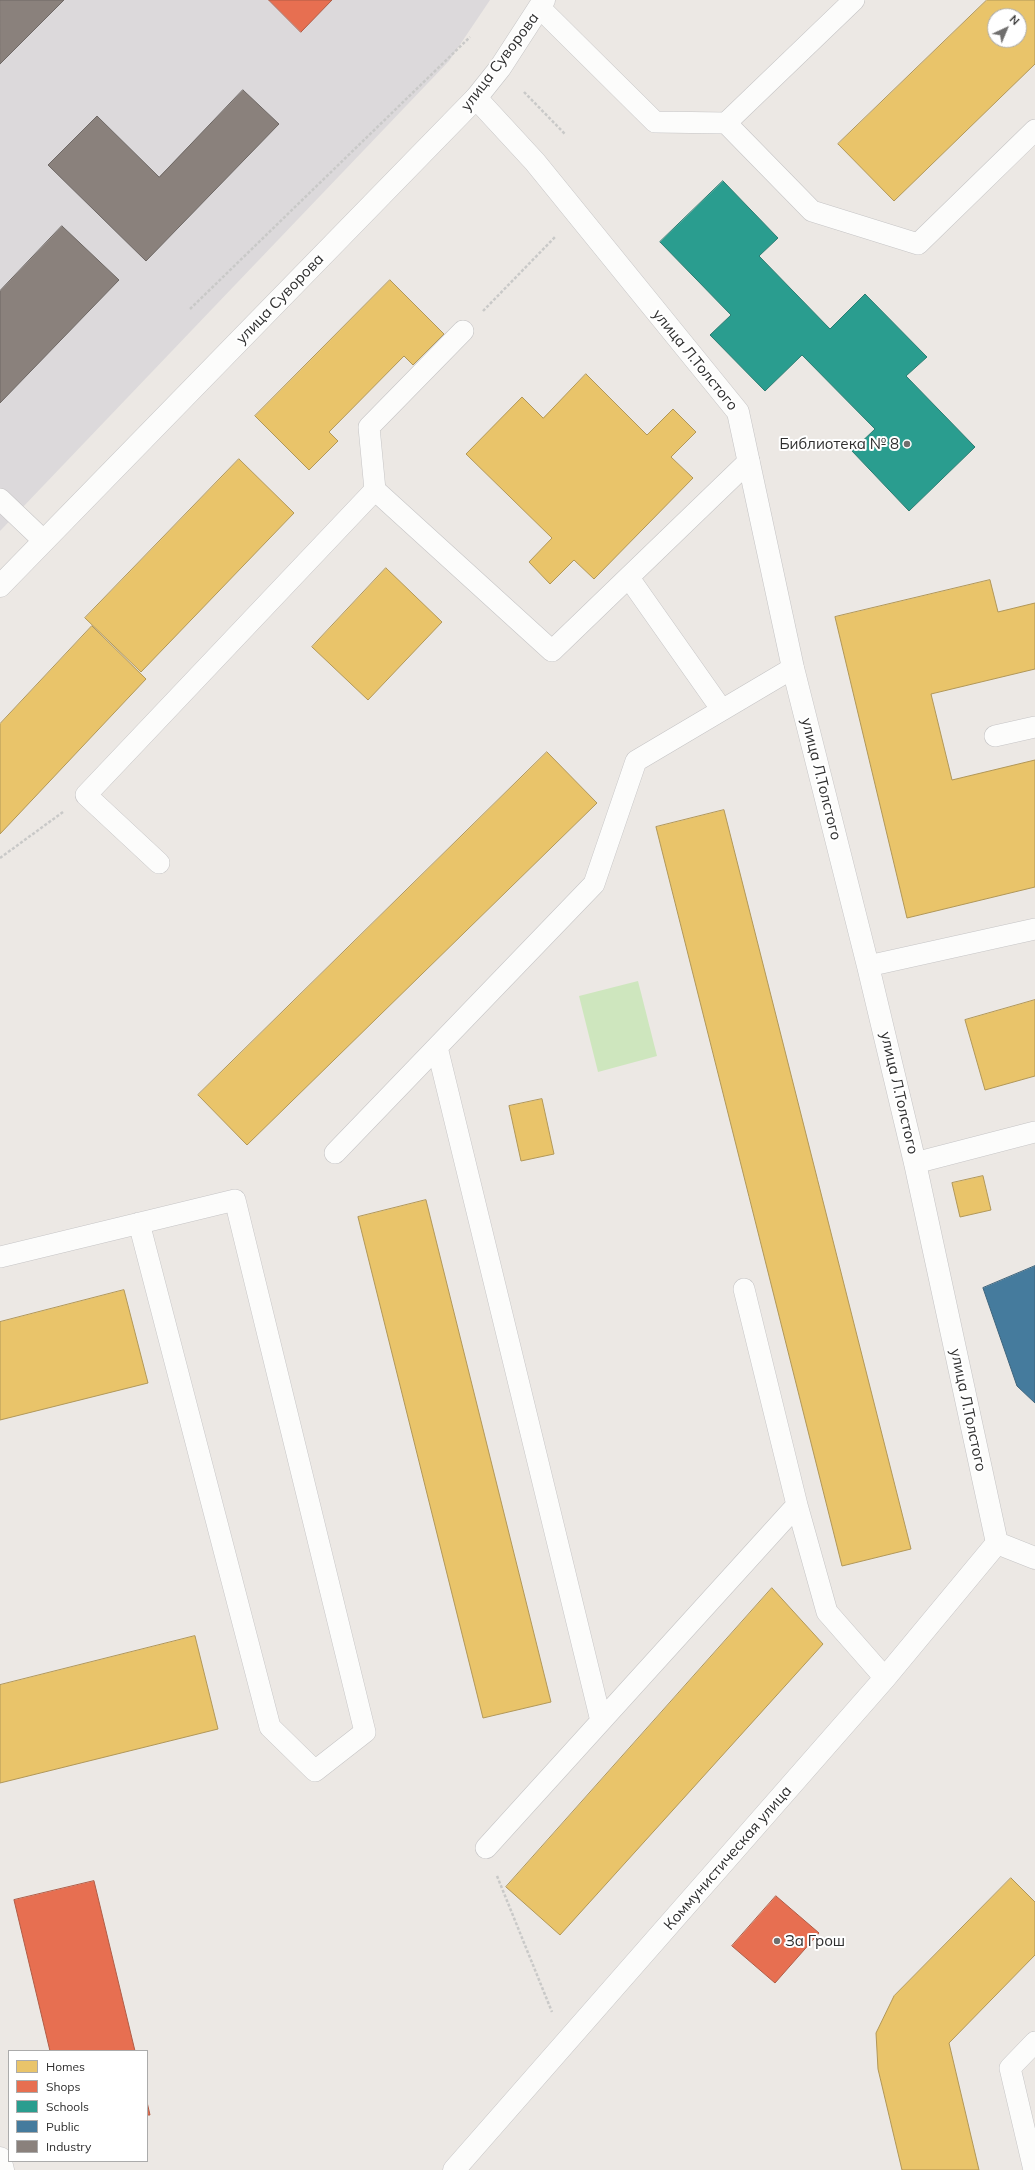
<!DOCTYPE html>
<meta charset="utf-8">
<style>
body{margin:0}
#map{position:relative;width:1035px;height:2170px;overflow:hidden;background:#ece8e4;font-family:Mulish,sans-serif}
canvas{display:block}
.legend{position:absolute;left:8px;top:2050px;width:140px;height:112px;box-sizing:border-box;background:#fff;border:1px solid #ababab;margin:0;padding:5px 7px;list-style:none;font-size:12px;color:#2e2e2e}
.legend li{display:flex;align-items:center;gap:8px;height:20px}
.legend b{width:20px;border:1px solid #ababab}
.north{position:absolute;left:987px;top:8px;width:40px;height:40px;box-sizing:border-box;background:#fff;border:1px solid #ababab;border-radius:50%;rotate:44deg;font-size:11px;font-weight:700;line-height:16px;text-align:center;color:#2e2e2e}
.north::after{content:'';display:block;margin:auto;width:14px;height:18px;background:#706f6e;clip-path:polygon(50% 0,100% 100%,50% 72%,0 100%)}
</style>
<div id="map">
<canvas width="1035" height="2170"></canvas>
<ul class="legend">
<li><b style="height:11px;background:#e9c46a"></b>Homes</li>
<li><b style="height:11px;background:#e76f51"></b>Shops</li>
<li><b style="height:11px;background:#2a9d8f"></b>Schools</li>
<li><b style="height:11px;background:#457b9d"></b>Public</li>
<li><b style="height:11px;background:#8a817c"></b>Industry</li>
</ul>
<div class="north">N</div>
</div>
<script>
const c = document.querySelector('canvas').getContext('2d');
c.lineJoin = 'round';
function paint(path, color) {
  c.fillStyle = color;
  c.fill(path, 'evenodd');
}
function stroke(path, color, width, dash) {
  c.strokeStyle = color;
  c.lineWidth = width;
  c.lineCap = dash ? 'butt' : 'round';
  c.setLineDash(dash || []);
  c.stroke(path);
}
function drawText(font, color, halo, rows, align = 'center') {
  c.font = font + ' Mulish,sans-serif';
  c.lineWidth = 4;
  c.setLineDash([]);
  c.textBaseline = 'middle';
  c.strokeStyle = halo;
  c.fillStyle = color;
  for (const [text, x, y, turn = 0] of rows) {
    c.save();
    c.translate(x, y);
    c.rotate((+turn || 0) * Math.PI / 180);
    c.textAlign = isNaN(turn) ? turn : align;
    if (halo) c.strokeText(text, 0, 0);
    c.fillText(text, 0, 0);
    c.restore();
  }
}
paint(new Path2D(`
 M0,0h490l-41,61 -449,470z`), '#dcd9db');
paint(new Path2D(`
 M638,981l19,75 -59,16 -19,-76z`), '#cee6be');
const homes = new Path2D(`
 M987,0h48v64l-141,137 -56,-57zM995,16h24v24h-24z
 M390,280l54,54 -31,31 -9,-9 -75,76 9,9 -29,29 -54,-54z
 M586,374l61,61 26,-26 23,23 -25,25 22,21 -99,101 -20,-19 -24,24 -21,-22 23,-24 -86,-84 56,-57 21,21z
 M239,459l55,54 -153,159 -56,-54z
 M386,568l56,54 -74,78 -56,-53z
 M990,580l8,32 37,-9v66l-104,25 21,86 83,-20v127l-128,31 -72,-301z
 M92,626l54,53 -146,155v-110z
 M547,752l50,51 -350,342 -49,-50z
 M724,810l187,739 -69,17 -186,-739z
 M1035,1000v76l-50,14 -20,-70z
 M542,1099l12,55 -33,7 -12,-55z
 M983,1176l8,34 -31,7 -8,-34z
 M426,1200l125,502 -68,16 -125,-501z
 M124,1290l24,93 -148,37v-98z
 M772,1588l51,56 -263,291 -54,-48z
 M195,1636l23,93 -218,54v-98z
 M1011,1878l24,24v53l-86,88 30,127h-77l-24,-101 -2,-36 18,-37z`);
paint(homes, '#e9c46a');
stroke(homes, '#b19758', 1);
const shops = new Path2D(`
 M269,0h63l-31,32z
 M94,1881l41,170h-85l-36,-151z
 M776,1896l43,37 -44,50 -43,-37z
 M147,2102l3,13h-3z`);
paint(shops, '#e76f51');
stroke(shops, '#b05c46', 1);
const schools = new Path2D(`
 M723,181l55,57 -19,18 71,73 35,-35 62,63 -21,19 69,71 -66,64 -57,-60 23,-22 -73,-74 -37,36 -55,-56 21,-20 -71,-73z`);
paint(schools, '#2a9d8f');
stroke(schools, '#2b7c72', 1);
const public = new Path2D(`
 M1035,1266v137l-18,-17 -34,-98z`);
paint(public, '#457b9d');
stroke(public, '#3e647c', 1);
const industry = new Path2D(`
 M0,0h64l-64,64z
 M243,90l36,34 -133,137 -98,-96 49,-49 62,61z
 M62,226l57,54 -119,123v-112z`);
paint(industry, '#8a817c');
stroke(industry, '#6e6865', 1);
const lane = new Path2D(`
 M540,8l115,114 71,1 86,88 106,33 117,-114
 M726,123l128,-123
 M375,490l-6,-63 94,-96
 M0,499l44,42
 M629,578l93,132
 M995,736l40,-9
 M159,863l-73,-68 289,-305 177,161 197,-190
 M868,966l167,-37
 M437,1047l164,674
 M335,1153l259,-269 42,-123 157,-93
 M915,1163l120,-31
 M0,1257l235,-57 130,532 -50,39 -45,-44 -131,-504
 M744,1289l53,216
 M486,1848l311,-343 30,107 58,66
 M1034,2170l-24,-102 25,-26`);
const street = new Path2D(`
 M476,98l59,64 203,250 55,256 75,298 47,197 82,380
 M997,1543l38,15
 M454,2170l431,-492 112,-135`);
const secondary = new Path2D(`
 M0,586l476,-488 24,-30 44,-68
 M0,2158l3,12`);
stroke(lane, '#c5c4c5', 22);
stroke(street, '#c5c4c5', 23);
stroke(secondary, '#c5c4c5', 23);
stroke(new Path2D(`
 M524,92l41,42
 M190,309l280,-272
 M483,311l73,-75
 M0,858l63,-46
 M497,1876l55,136`), '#c9c9c8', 2.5, [3, 2]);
stroke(lane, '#fcfcfb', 21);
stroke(street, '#fcfcfb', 22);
stroke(secondary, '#fcfcfb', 22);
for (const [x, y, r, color] of [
 [907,444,4,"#706f6e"],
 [777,1941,4,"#706f6e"]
]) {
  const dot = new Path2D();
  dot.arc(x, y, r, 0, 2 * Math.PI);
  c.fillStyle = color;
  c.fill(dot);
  stroke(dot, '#fff', 1.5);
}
drawText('15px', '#2e2e2e', '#fff', [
 ["улица Суворова",500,62,-53],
 ["улица Суворова",280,299,-46],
 ["улица Л.Толстого",695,360,51],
 ["улица Л.Толстого",821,779,76],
 ["улица Л.Толстого",899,1093,77],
 ["улица Л.Толстого",968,1410,78],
 ["Коммунистическая улица",728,1858,-49]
]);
drawText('15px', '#2e2e2e', '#fff', [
 ["Библиотека № 8",899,444],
 ["За Грош",785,1941,"left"]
], 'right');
</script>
